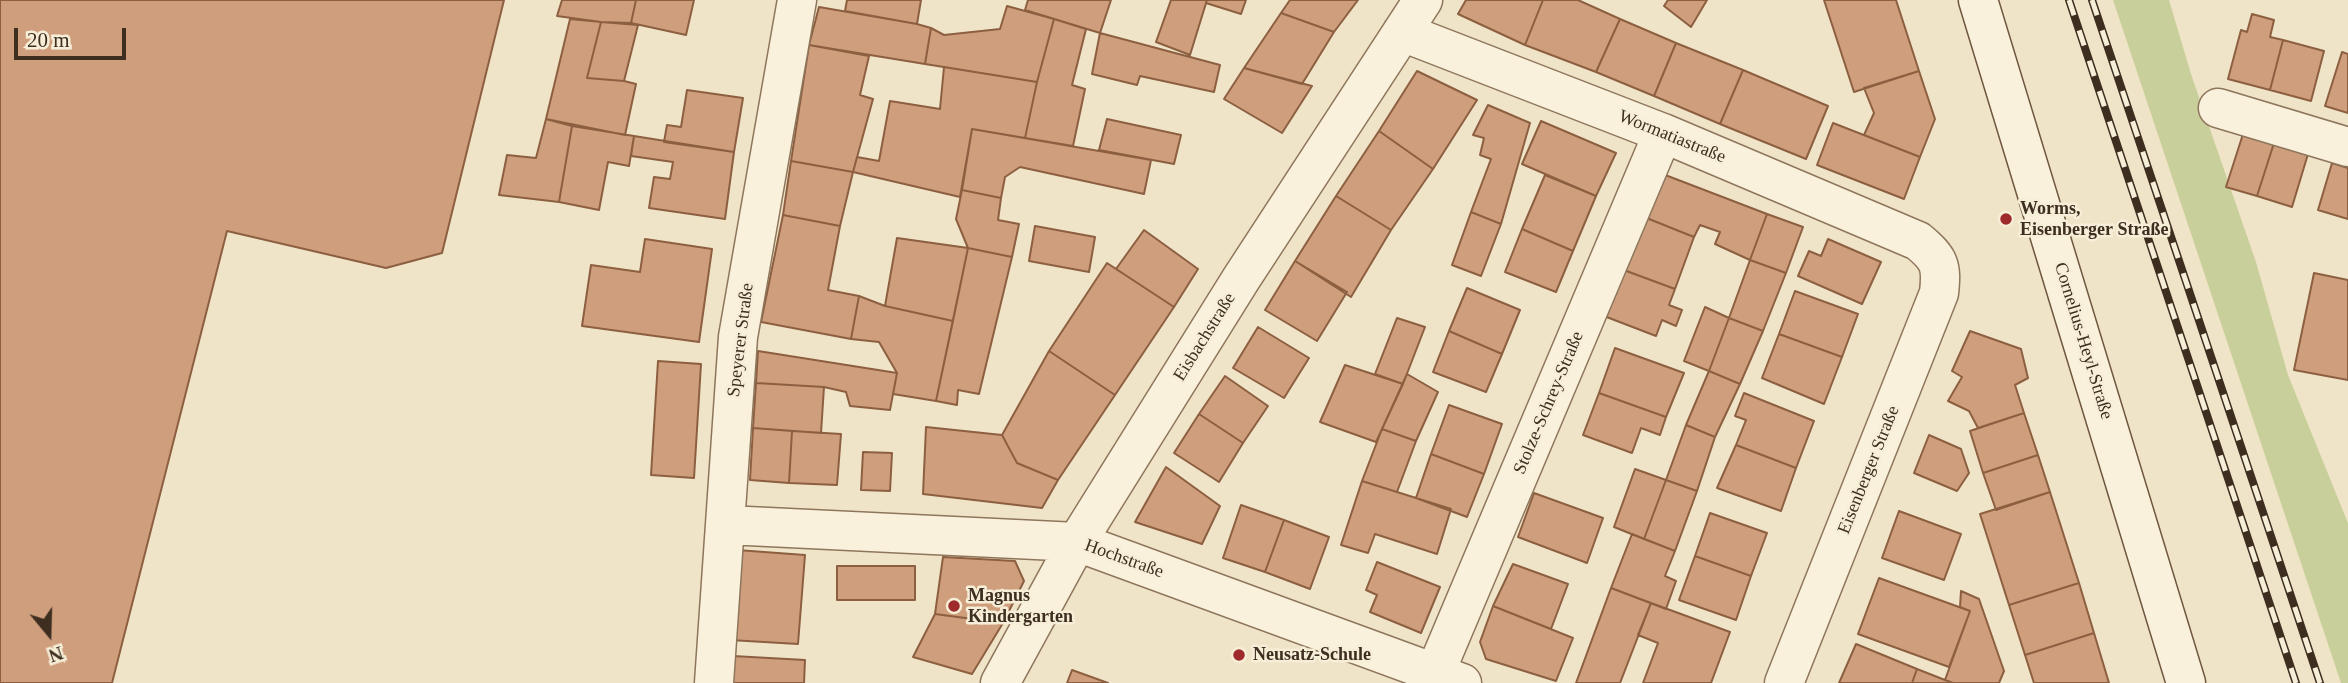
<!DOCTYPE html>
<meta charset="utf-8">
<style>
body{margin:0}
#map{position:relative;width:2348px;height:683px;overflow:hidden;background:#f0e4c8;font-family:Georgia,serif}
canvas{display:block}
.north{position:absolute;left:14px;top:599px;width:70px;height:70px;-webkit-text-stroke:5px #f7eed8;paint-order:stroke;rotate:161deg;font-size:19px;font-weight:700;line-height:28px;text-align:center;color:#3d2e20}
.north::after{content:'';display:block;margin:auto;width:24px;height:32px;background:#3d2e20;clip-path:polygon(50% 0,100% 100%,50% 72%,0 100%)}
.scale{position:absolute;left:14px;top:28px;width:112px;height:32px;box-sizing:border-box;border:4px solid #3d2e20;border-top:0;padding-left:9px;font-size:21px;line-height:24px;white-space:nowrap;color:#3d2e20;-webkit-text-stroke:5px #f7eed8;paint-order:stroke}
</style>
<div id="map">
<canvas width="2348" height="683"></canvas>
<div class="north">N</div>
<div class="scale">20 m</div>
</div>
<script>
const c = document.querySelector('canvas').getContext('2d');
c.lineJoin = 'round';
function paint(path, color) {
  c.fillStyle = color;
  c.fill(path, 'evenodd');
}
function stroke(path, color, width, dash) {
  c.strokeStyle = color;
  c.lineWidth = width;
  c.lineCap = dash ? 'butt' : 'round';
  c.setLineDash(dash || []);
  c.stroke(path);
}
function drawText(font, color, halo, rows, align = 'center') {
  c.font = font + ' Georgia,serif';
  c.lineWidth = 5;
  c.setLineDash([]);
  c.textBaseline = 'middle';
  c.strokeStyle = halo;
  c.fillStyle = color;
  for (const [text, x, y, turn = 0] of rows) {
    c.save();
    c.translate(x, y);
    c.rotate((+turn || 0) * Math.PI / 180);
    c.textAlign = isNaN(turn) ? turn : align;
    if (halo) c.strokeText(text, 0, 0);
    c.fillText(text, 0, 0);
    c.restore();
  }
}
paint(new Path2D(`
 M2113,0h56l22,74 65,188 32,113 60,148v160h-7z`), '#c9cf9b');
const building = new Path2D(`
 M0,0h504l-62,253 -56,15 -159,-37 -115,452h-112z
 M562,0h74l-5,23 -30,-1 -44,-6z
 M636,0h58l-8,35 -55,-12z
 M847,0h74l-4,24 -72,-13z
 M1028,0h83l-11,33 -75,-23z
 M1171,0h36l-17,55 -34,-13z
 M1207,0h39l-5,14 -35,-11z
 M1290,0h68l-24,32 -53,-19z
 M1466,0h77l-18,45 -67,-31z
 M1543,0h35l42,19 -24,53 -71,-27z
 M1668,0h39l-16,27 -27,-21z
 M1824,0h72l23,71 -65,21z
 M1007,6l47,13 -17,63 -112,-18 6,-36 13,7 56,-6z
 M819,7l98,17 14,4 -6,36 -116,-19z
 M1281,13l53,19 -32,52 -58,-16z
 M2252,14l22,6 -4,17 13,3 -13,50 -42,-11 13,-49 6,2z
 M570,19l31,3 -14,56 37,3 12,3 -11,51 -79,-16z
 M1054,19l32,10 -14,56 13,4 -12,57 -48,-8 12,-56z
 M1620,19l56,24 -22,53 -58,-24z
 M601,22l37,3 -14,56 -37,-3z
 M1100,33l120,32 -6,27 -74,-16 -3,9 -45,-11z
 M2283,40l41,11 -13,50 -41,-11z
 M1676,43l67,27 -23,54 -66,-28z
 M809,45l60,11 -9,39 13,4 -20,73 -62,-11z
 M2342,52l6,2v59l-23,-7z
 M944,67l93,15 -12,56 -53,-9 -12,68 -107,-25 4,-15 22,4 11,-60 50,8z
 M1244,68l68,18 -30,47 -58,-34z
 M1743,70l85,36 -22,53 -86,-35z
 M1417,71l60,29 -44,69 -54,-38z
 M1919,71l16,48 -15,38 -56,-22 10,-22 -10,-25z
 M687,90l56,8 -9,54 -70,-10 3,-17 14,2z
 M1488,105l42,18 -29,101 -30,-12 20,-53 -11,-4 4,-17 -11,-3z
 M546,119l26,7 -13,76 -60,-7 8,-40 29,3z
 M1107,119l74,16 -7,29 -75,-14z
 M1541,121l75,32 -20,43 -74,-32z
 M1833,123l87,34 -16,42 -87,-34z
 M572,126l62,10 -5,30 -21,-4 -9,48 -40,-8z
 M972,129l179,31 -7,34 -124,-27 -15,10 -4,21 -39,-8z
 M1379,131l54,38 -42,61 -55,-34z
 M2243,134l31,9 -17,53 -31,-9z
 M634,136l100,16 -9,67 -76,-11 5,-31 16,2 3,-17 -42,-6z
 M2274,143l34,11 -16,53 -35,-11z
 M791,161l62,11 -13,54 -57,-11z
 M2332,163l16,5v51l-30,-9z
 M1660,173l107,41 -17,46 -35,-16 5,-12 -20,-7 -6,12 -50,-20z
 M1545,175l51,21 -23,55 -51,-22z
 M962,190l39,8 -3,22 21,4 -7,33 -44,-9 -12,-29z
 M1336,196l55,34 -40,67 -56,-36z
 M1471,212l30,12 -20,52 -29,-11z
 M1767,214l36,13 -17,46 -36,-13z
 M783,215l57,11 -12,64 31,6 -8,43 -90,-17z
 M1644,217l50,20 -19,52 -54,-20z
 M1035,226l60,11 -6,35 -60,-11z
 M1522,229l51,22 -17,41 -51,-20z
 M1144,230l54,39 -24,38 -58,-38z
 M897,238l71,10 -15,73 -68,-15z
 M645,239l67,10 -13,93 -117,-16 9,-61 49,7z
 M1828,239l53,23 -19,42 -64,-28 11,-25 12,5z
 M968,248l44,9 -33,137 -21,-4 -1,15 -21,-4z
 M1750,260l36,13 -23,58 -34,-13z
 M1295,261l52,31 -30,49 -52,-31z
 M1107,263l67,44 -59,88 -66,-44z
 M1621,269l54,20 -6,16 13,5 -6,16 -14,-6 -6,16 -52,-20z
 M2314,273l34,7v100l-54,-10z
 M1467,288l53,22 -18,44 -53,-23z
 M1795,291l63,23 -16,43 -63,-23z
 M859,296l26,10 68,15 -17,80 -43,-7 4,-21 -18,-31 -28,-3z
 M1705,307l24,11 -20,53 -25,-10z
 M1397,318l28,9 -22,57 -28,-10z
 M1729,318l34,13 -23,53 -31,-13z
 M1258,327l51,31 -25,40 -51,-30z
 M1449,331l53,23 -16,38 -53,-20z
 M1970,331l51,18 7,29 -13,7 9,28 -46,15 -9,-17 -21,-10 14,-24 -10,-6z
 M1779,334l63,23 -18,47 -62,-26z
 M1615,348l69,25 -18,44 -67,-24z
 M758,351l139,22 -7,37 -40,-4 -4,-14 -22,-5 -68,-4z
 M1049,351l66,44 -57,85 -41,-17 -15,-28z
 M658,361l43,3 -7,114 -43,-3z
 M1345,365l58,19 -27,58 -56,-20z
 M1709,371l31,13 -25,53 -29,-12z
 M1407,374l31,18 -22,49 -34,-12z
 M1225,376l43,30 -25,37 -44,-29z
 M756,383l68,4 -3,46 -68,-5z
 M1599,393l67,24 -6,18 -19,-7 -9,25 -49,-18z
 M1744,393l70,28 -18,47 -60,-23 10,-25 -11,-4z
 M1449,405l53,19 -18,50 -53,-20z
 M2024,413l14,42 -55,18 -13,-42z
 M1199,414l44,29 -24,39 -45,-29z
 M1686,425l29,12 -18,54 -31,-11z
 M926,427l76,8 15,28 41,17 -16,28 -119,-14z
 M753,428l39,3 -3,52 -39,-3z
 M1382,429l34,12 -19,51 -35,-11z
 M792,431l49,3 -4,51 -48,-2z
 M1929,435l32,14 8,24 -12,18 -43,-18z
 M1736,445l60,23 -15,43 -64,-23z
 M863,452l29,1 -2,38 -29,-1z
 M1431,454l53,20 -17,43 -51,-19z
 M2038,455l12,37 -54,18 -13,-37z
 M1166,467l54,39 -18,38 -67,-22z
 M1635,469l31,11 -22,59 -30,-12z
 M1666,480l31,11 -22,60 -31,-12z
 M1362,481l89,28 -14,45 -62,-20 -7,19 -27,-8z
 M2050,492l29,91 -70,22 -29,-91z
 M1534,493l69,25 -16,45 -69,-26z
 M1241,505l43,15 -19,52 -42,-14z
 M1899,511l62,23 -17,46 -62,-22z
 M1710,513l57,20 -16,43 -56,-20z
 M1284,520l45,17 -19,52 -45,-17z
 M1632,534l43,17 -10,25 11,5 -10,28 -55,-21z
 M737,550l68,5 -7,89 -68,-4z
 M1695,556l56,20 -15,44 -57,-20z
 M943,557l72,4 9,20 -21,42 -68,-9z
 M1377,562l63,25 -19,46 -51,-21 7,-17 -11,-5z
 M1513,564l55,20 -17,45 -58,-23z
 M837,566h78v34h-78z
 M1879,578l91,33 -21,56 -91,-33z
 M2079,583l15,50 -69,22 -16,-50z
 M1611,588l40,15 -31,80h-44z
 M1961,591l18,8 25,72 -5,12h-46l-8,-3 25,-69 -10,-4z
 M1651,603l79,29 -19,51h-68l15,-40 -20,-8z
 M1493,606l80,32 -17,43 -70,-22 -6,-17z
 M935,614l68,9 -31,51 -59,-17z
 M2094,633l15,50h-75l-9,-28z
 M1856,644l61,25 -5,14h-73z
 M733,656l72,4 -1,23h-73z
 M1917,669l28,11 8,3h-41z
 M1072,670l36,13h-41z`);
paint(building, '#cf9f7d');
stroke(building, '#8d5f41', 2);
const street = new Path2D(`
 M1402,32l261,101 255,108c22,18 24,25 21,52l-155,390
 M2218,108l130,39
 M727,525l350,17 385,141
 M1435,673l228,-540
 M714,683l24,-346 59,-337
 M1000,683l77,-141 164,-263 182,-279`);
const secondary = new Path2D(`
 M1978,0l208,683`);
stroke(street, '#8d765c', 41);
stroke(secondary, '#6f573f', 41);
stroke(street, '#faf1dc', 38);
stroke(secondary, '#faf1dc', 38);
const rail = new Path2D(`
 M2069,0l227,683
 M2092,0l228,683`);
stroke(rail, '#3d2e20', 8);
stroke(rail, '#f7eed8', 5, [16]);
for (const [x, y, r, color] of [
 [2006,219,7,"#9e2a2b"],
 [954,606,7,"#9e2a2b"],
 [1239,655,7,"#9e2a2b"]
]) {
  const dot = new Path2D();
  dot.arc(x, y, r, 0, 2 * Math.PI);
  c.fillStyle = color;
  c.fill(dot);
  stroke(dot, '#f7eed8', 2.5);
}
drawText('18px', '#3d2e20', '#f7eed8', [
 ["Wormatiastraße",1672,137,22],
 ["Eisbachstraße",1205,337,-58],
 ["Speyerer Straße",741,340,-83],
 ["Cornelius-Heyl-Straße",2083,341,73],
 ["Stolze-Schrey-Straße",1549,403,-67],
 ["Eisenberger Straße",1869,470,-68],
 ["Hochstraße",1124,559,20]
]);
drawText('bold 18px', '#3d2e20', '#f7eed8', [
 ["Worms,",2020,209],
 ["Eisenberger Straße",2020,230],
 ["Magnus",968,596],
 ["Kindergarten",968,617],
 ["Neusatz-Schule",1253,655]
], 'left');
</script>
